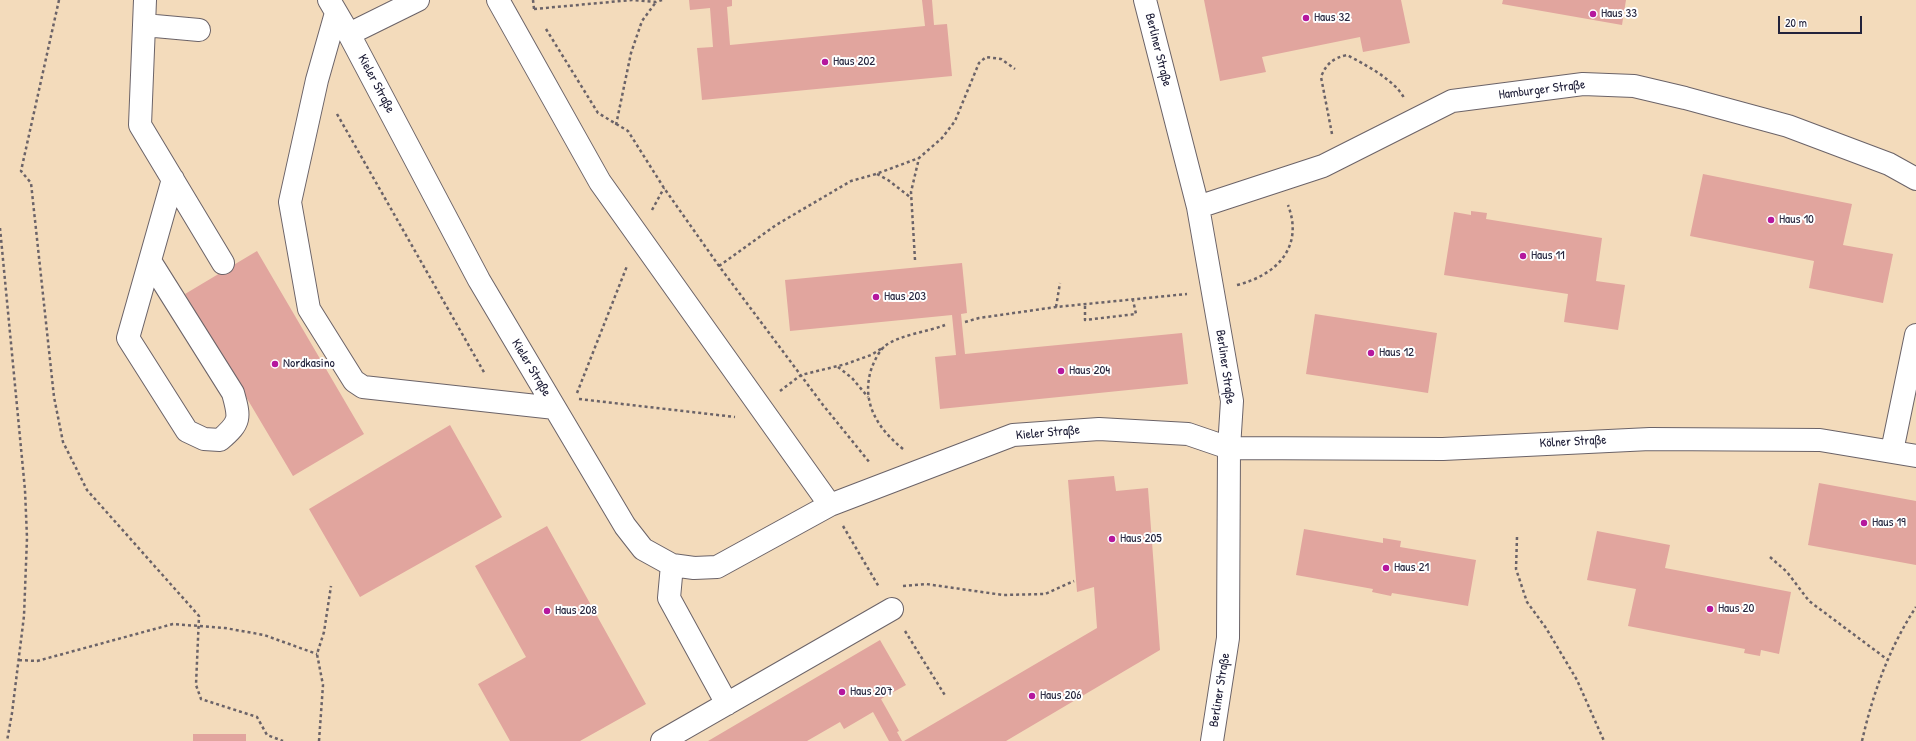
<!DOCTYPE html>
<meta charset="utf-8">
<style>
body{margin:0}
#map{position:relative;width:1916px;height:741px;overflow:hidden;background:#f3dbbb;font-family:"Patrick Hand",sans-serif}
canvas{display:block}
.scale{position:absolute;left:1778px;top:16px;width:84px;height:18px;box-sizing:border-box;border:2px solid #22223b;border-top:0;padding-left:5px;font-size:12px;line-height:14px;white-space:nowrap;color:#22223b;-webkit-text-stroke:3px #fff;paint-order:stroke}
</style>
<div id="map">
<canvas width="1916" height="741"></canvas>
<div class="scale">20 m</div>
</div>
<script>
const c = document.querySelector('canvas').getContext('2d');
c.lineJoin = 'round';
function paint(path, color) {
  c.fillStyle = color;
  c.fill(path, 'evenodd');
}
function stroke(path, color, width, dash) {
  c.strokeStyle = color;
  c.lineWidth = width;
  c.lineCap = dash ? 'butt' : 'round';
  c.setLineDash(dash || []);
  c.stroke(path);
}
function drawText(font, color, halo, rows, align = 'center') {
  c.font = font + ' "Patrick Hand",sans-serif';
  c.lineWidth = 4;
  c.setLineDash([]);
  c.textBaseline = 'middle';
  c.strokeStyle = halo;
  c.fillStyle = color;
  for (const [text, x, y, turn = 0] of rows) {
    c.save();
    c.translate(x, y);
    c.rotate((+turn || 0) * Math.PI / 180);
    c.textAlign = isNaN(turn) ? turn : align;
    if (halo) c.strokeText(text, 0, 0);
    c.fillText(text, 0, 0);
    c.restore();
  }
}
paint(new Path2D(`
 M689,0h43v6l-5,1 3,38 195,-19 -3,-26h10l2,25 13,-1 5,52 -250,24 -5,-52 16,-1 -3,-39 -20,2z
 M1204,0h197l9,43 -47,9 -3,-15 -98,20 4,15 -46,9z
 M1503,0h123l-4,25 -120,-21z
 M1703,174l149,30 -9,41 50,9 -10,49 -74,-15 5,-27 -124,-25z
 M1471,211l16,2 -1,6 116,19 -6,43 29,4 -7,45 -54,-8 4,-28 -124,-19 10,-63 17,3z
 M257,251l107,183 -71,42 -108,-182z
 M962,263l5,50 -6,1 4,40 217,-21 6,51 -248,25 -5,-52 21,-2 -4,-40 -162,16 -5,-51z
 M1315,314l122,19 -9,60 -122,-19z
 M450,425l52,92 -142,80 -51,-88z
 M1114,476l2,15 32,-3 12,162 -154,91h-102l193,-113 -3,-41 -17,5 -9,-112z
 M1819,483l97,18v64l-108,-20z
 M547,526l99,178 -66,37h-70l-32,-57 48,-27 -51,-91z
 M1304,529l79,14v-5l18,3 -1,6 76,13 -8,46 -76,-13 -1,3 -19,-4 1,-3 -77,-14z
 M1597,531l73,14 -5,23 126,24 -12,62 -18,-4 -1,6 -16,-3 1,-4 -117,-23 8,-37 -49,-9z
 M880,640l26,45 -25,14 18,32 -2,1 5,9h-13l-16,-29 -29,17 -4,-7 -33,19h-99z
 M193,734h53v7h-53z`), '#e1a59e');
const minor = new Path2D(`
 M145,0l-1,25 55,5
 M329,0l20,34 130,246 146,246 18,23 29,16 22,3 23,-1 113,-62 183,-70 86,-6 89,5 41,14 214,1 207,-10 170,1 96,16
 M498,0l102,182 230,323
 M1145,0l53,207 34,194 -3,47 -1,190 -16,103
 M336,13l-19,67 -27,122 19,107 45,72 9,6 192,21
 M144,25l-4,100 83,138
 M349,34l69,-34
 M1198,207l125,-41 129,-65 131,-17 51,2 51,12 103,28 101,38 27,15
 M150,261l83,132c7,25 8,29 -13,47l-16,-1 -17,-8 -59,-93 45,-159
 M1892,451l24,-116
 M672,565l-3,33 58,106
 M662,741l230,-132`);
stroke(minor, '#6b6368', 24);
stroke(new Path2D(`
 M59,0l-38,171 10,12 23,214 9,45 24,48 112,126 -3,69 5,14 56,18 10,18 16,6
 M533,0l1,9
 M534,9l98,-9 24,2 6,-2
 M546,29l52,84 30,18 36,57 55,78 104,139 47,58
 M337,114l148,260
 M616,125l15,-72 11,-32 14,-19
 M1332,134l-11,-57c5,-13 12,-19 26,-22 17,9 48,25 57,43
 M877,174l11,6 22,17
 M652,210l12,-22
 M0,228l25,262 2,48 -3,78 -12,97 -5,28
 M915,260l-4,-68 8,-34
 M719,266l57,-41 75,-44 25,-7 43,-16 23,-20 13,-17 24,-58 7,-6 15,2 14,10
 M1237,285c40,-10 67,-38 51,-80
 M1085,306v14l51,-6 -3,-14
 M1056,307l4,-24
 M965,322l14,-4 77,-11 131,-13
 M838,367l14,11 16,19
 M780,391l21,-16 45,-11 25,-9 13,-8
 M577,393l50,-127
 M579,399l156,18
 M903,449c-26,-21 -43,-48 -31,-82 3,-7 7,-16 13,-21 14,-11 42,-14 60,-21
 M843,526l36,61
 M1517,537l-1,32 11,33 19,26 31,52 27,61
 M1770,557l17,15 22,29 79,59
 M903,586l23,-2 77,11 42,-1 29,-13
 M905,631l41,66
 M19,660l18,1 136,-37 52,4 39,7 53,19
 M319,741l4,-56 -6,-31 7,-22 7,-46
 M1862,741c11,-48 27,-93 54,-134`), '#6b6368', 2.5, [3, 3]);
stroke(minor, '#fff', 22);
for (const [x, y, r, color] of [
 [1593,14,4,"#b5179e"],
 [1306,18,4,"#b5179e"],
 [825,62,4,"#b5179e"],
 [1771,220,4,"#b5179e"],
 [1523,256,4,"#b5179e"],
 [876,297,4,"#b5179e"],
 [1371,353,4,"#b5179e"],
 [275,364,4,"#b5179e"],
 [1061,371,4,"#b5179e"],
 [1864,523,4,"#b5179e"],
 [1112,539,4,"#b5179e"],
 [1386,568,4,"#b5179e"],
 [1710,609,4,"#b5179e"],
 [547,611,4,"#b5179e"],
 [842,692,4,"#b5179e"],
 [1032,696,4,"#b5179e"]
]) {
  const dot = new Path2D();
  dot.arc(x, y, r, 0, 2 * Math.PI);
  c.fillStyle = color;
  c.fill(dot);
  stroke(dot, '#fff', 1.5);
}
drawText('13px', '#22223b', '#fff', [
 ["Haus 33",1601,14],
 ["Haus 32",1314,18],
 ["Haus 202",833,62],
 ["Haus 10",1779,220],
 ["Haus 11",1531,256],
 ["Haus 203",884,297],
 ["Haus 12",1379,353],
 ["Nordkasino",283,364],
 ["Haus 204",1069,371],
 ["Haus 19",1872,523],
 ["Haus 205",1120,539],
 ["Haus 21",1394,568],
 ["Haus 20",1718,609],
 ["Haus 208",555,611],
 ["Haus 207",850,692],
 ["Haus 206",1040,696]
], 'left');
drawText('13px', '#22223b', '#fff', [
 ["Berliner Straße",1158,50,76],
 ["Kieler Straße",376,84,62],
 ["Hamburger Straße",1542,90,-7],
 ["Berliner Straße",1225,367,82],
 ["Kieler Straße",531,368,59],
 ["Kieler Straße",1048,433,-5],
 ["Kölner Straße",1573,442,-3],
 ["Berliner Straße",1220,690,-81]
]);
</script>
